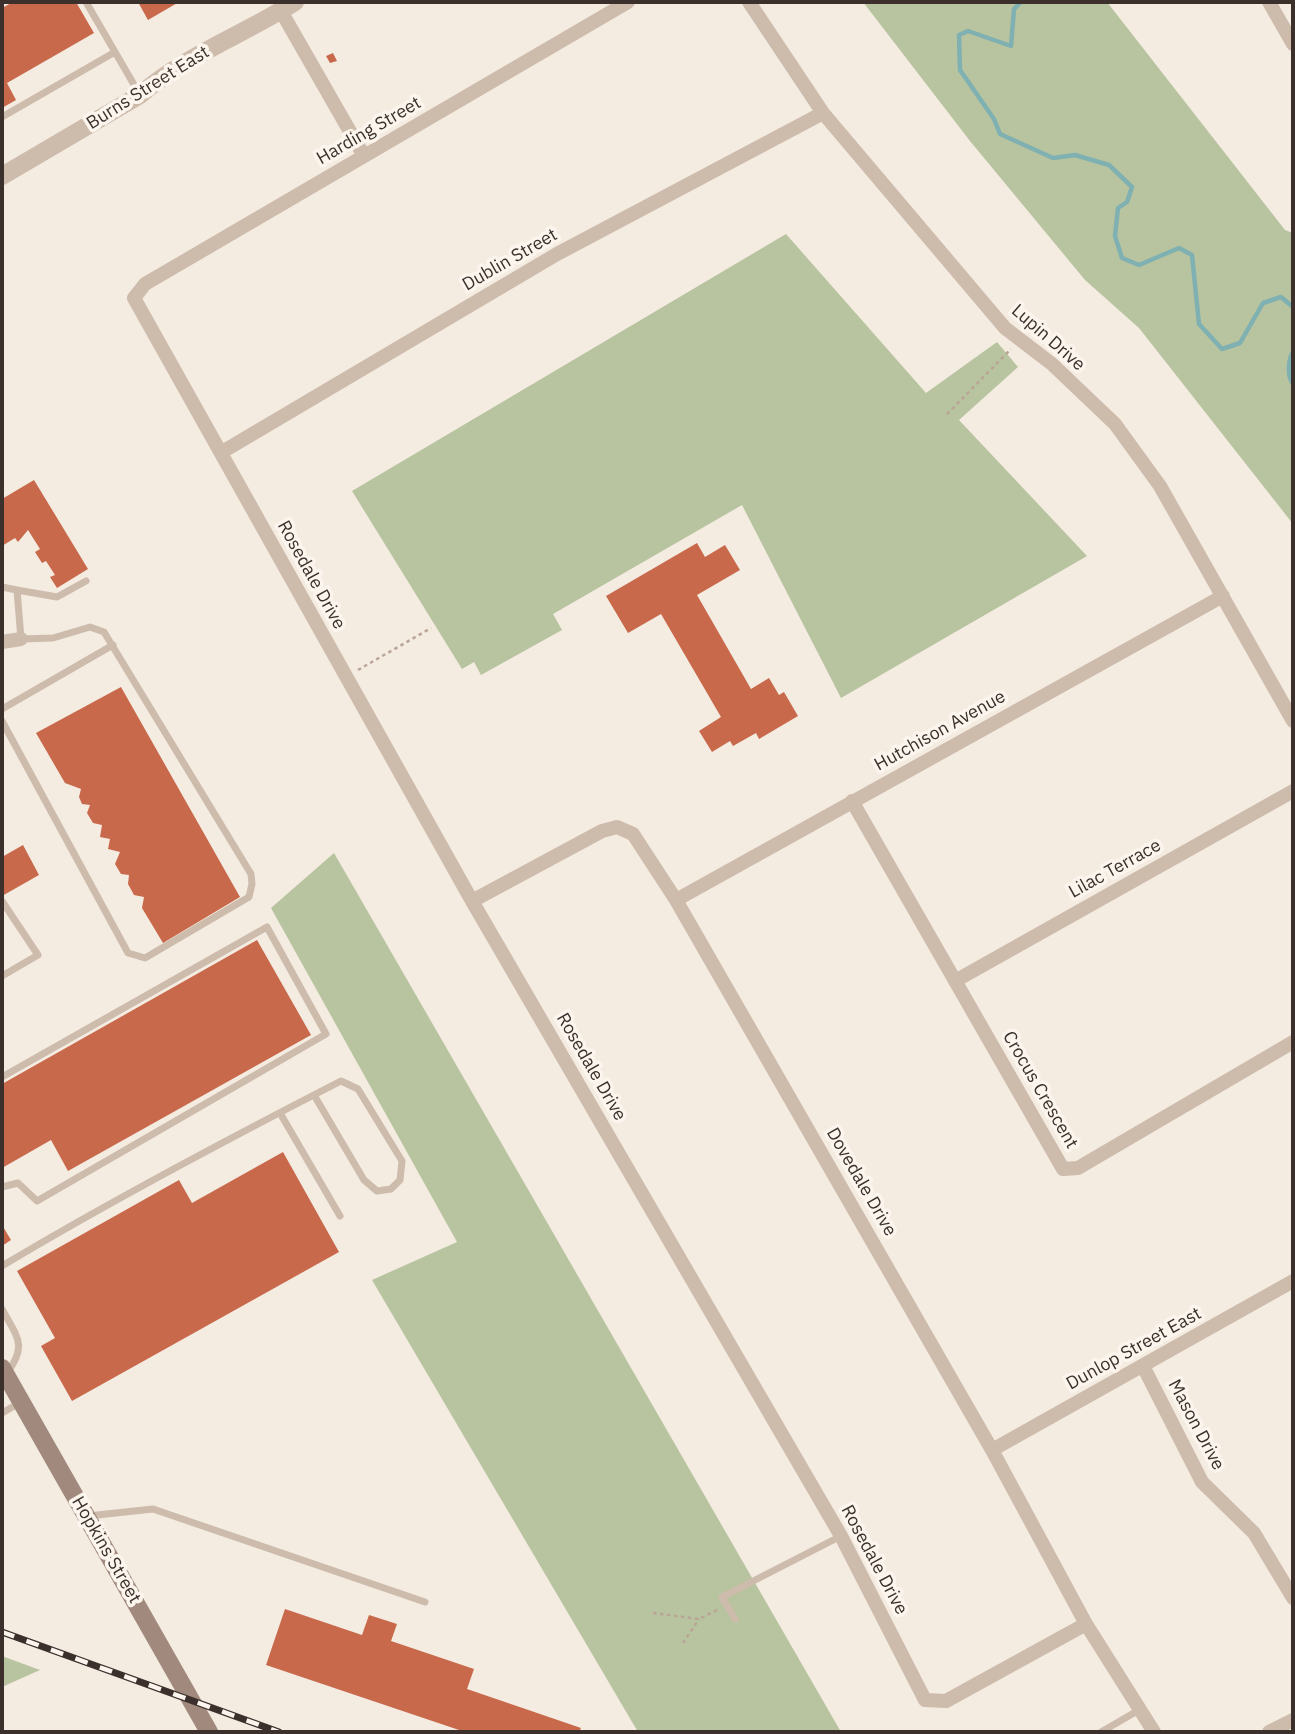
<!DOCTYPE html>
<style>
body{margin:0}
#map{position:relative;width:1295px;height:1734px;overflow:hidden;background:#f4ebe1;font-family:"IBM Plex Sans",sans-serif}
canvas{display:block}
.frame{position:absolute;inset:0;border:4px solid #3b302b;pointer-events:none}
</style>
<div id="map">
<canvas width="1295" height="1734"></canvas>
<div class="frame"></div>
</div>
<script>
const c = document.querySelector('canvas').getContext('2d');
c.lineJoin = 'round';
function paint(path, color) {
  c.fillStyle = color;
  c.fill(path, 'evenodd');
}
function stroke(path, color, width, dash) {
  c.strokeStyle = color;
  c.lineWidth = width;
  c.lineCap = dash ? 'butt' : 'round';
  c.setLineDash(dash || []);
  c.stroke(path);
}
function drawText(font, color, halo, rows, align = 'center') {
  c.font = font + ' "IBM Plex Sans",sans-serif';
  c.lineWidth = 7;
  c.setLineDash([]);
  c.textBaseline = 'middle';
  c.strokeStyle = halo;
  c.fillStyle = color;
  for (const [text, x, y, turn = 0] of rows) {
    c.save();
    c.translate(x, y);
    c.rotate((+turn || 0) * Math.PI / 180);
    c.textAlign = isNaN(turn) ? turn : align;
    if (halo) c.strokeText(text, 0, 0);
    c.fillText(text, 0, 0);
    c.restore();
  }
}
paint(new Path2D(`
 M863,2h244l178,228 8,3v291l-154,-196 -54,-48 -115,-139z
 M786,234l140,159 71,-51 21,25 -59,53 128,136 -246,142 -99,-193 -189,109 9,16 -81,45 -7,-13 -12,7 -110,-178z
 M334,853l507,879h-203l-266,-452 85,-38 -186,-334z
 M2,1656l38,14 -38,17z`), '#b8c4a0');
stroke(new Path2D(`
 M1021,2l-7,7 -3,37 -43,-15 -9,4 1,35 34,49 6,15 53,24 22,-3 34,10 23,22 -5,15 -9,6 -3,28 7,22 17,7 40,-17 13,7 7,69 23,25 18,-6 23,-40 18,-6 12,10
 M1293,352c-5,8 -6,24 0,32`), '#7fb0b2', 4.5);
paint(new Path2D(`
 M13,2h63l18,31 -87,50 9,17 -14,8v-100z
 M138,2h41l-31,18z
 M333,53l4,8 -7,2 -4,-7z
 M34,480l54,89 -31,19 -7,-11 5,-2 -9,-14 -4,2 -7,-11 5,-3 -12,-19 -10,12 -3,-4 -13,8v-47z
 M697,543l8,14 20,-12 15,25 -43,25 54,94 18,-11 10,17 5,-3 14,24 -39,23 -3,-6 -23,13 -3,-5 -18,11 -13,-21 22,-14 -60,-103 -33,19 -22,-37z
 M121,687l119,210 -77,46 -21,-35 2,-11 -10,-2 -6,-11 1,-9 -8,-1 -6,-10 5,-12 -12,-3 2,-10 -10,-2 2,-12 -9,-2 -6,-10 3,-8 -8,-1 -3,-7 2,-8 -16,-6 -29,-50z
 M23,845l16,30 -37,21v-39z
 M257,940l54,95 -243,136 -17,-31 -49,28v-84z
 M283,1152l56,100 -267,149 -31,-55 14,-8 -38,-67 162,-91 13,23z
 M2,1225l9,15 -9,6z
 M285,1609l77,26 7,-20 28,9 -6,17 83,28 -7,20 114,39 -2,4h-114l-199,-67z`), '#c8694b');
stroke(new Path2D(`
 M947,414l64,-65
 M358,670l73,-42
 M653,1613l46,6 18,-9
 M683,1643l16,-24`), '#b9a596', 2.5, [3.5, 3.5]);
stroke(new Path2D(`
 M86,2l54,93
 M2,117l113,-65
 M2,587l15,3
 M2,709l111,-64
 M2,721l126,232 17,5 104,-61 3,-13 -1,-10 -147,-242 -14,-5 -37,11 -32,1 -4,-49 40,7 29,-16
 M2,901l36,54 -36,21
 M2,1077l265,-150 59,107 -289,167 -19,-18 -16,4
 M280,1113l60,103
 M2,1266c110,-66 224,-126 339,-185l17,8 44,72 -2,19 -9,9 -14,2 -13,-11 -50,-85
 M2,1309c15,28 26,36 5,64
 M2,1413l19,-11
 M88,1516l65,-7 272,93
 M735,1619l-13,-22 119,-61
 M1101,1732l38,-22`), '#cdbbac', 7);
stroke(new Path2D(`
 M628,2l-483,282 -11,14 338,603 369,635 84,164 21,1 140,-77
 M749,2l74,111 182,215 47,36 63,60 45,62 133,235
 M1269,2l24,42
 M281,11l83,145
 M222,452l335,-198 266,-141
 M2,642l19,-3
 M852,801l211,368 15,-1 215,-126
 M676,900l547,-304
 M472,901l130,-70 15,-4 16,7 43,66 316,550 94,174 68,108
 M955,981l338,-190
 M1143,1366l59,116 52,51 39,65
 M992,1450l301,-169
 M1269,1732l24,-12`), '#cdbbac', 14);
stroke(new Path2D(`
 M2,176l138,-81c46,-40 105,-61 155,-93`), '#cdbbac', 18);
stroke(new Path2D(`
 M2,1368l207,364`), '#a18a7d', 18);
const rail = new Path2D(`
 M2,1632l277,100`);
stroke(rail, '#3b302b', 7);
stroke(rail, '#fbf5ee', 4.5, [13]);
drawText('18px', '#3b302b', '#fbf5ee', [
 ["Burns Street East",148,88,-32],
 ["Harding Street",369,131,-30],
 ["Dublin Street",510,260,-30],
 ["Lupin Drive",1048,338,41],
 ["Rosedale Drive",311,575,61],
 ["Hutchison Avenue",940,731,-29],
 ["Lilac Terrace",1115,869,-29],
 ["Rosedale Drive",591,1067,60],
 ["Crocus Crescent",1040,1090,60],
 ["Dovedale Drive",861,1182,60],
 ["Dunlop Street East",1134,1349,-29],
 ["Mason Drive",1196,1425,62],
 ["Hopkins Street",106,1550,60],
 ["Rosedale Drive",874,1560,62]
]);
</script>
